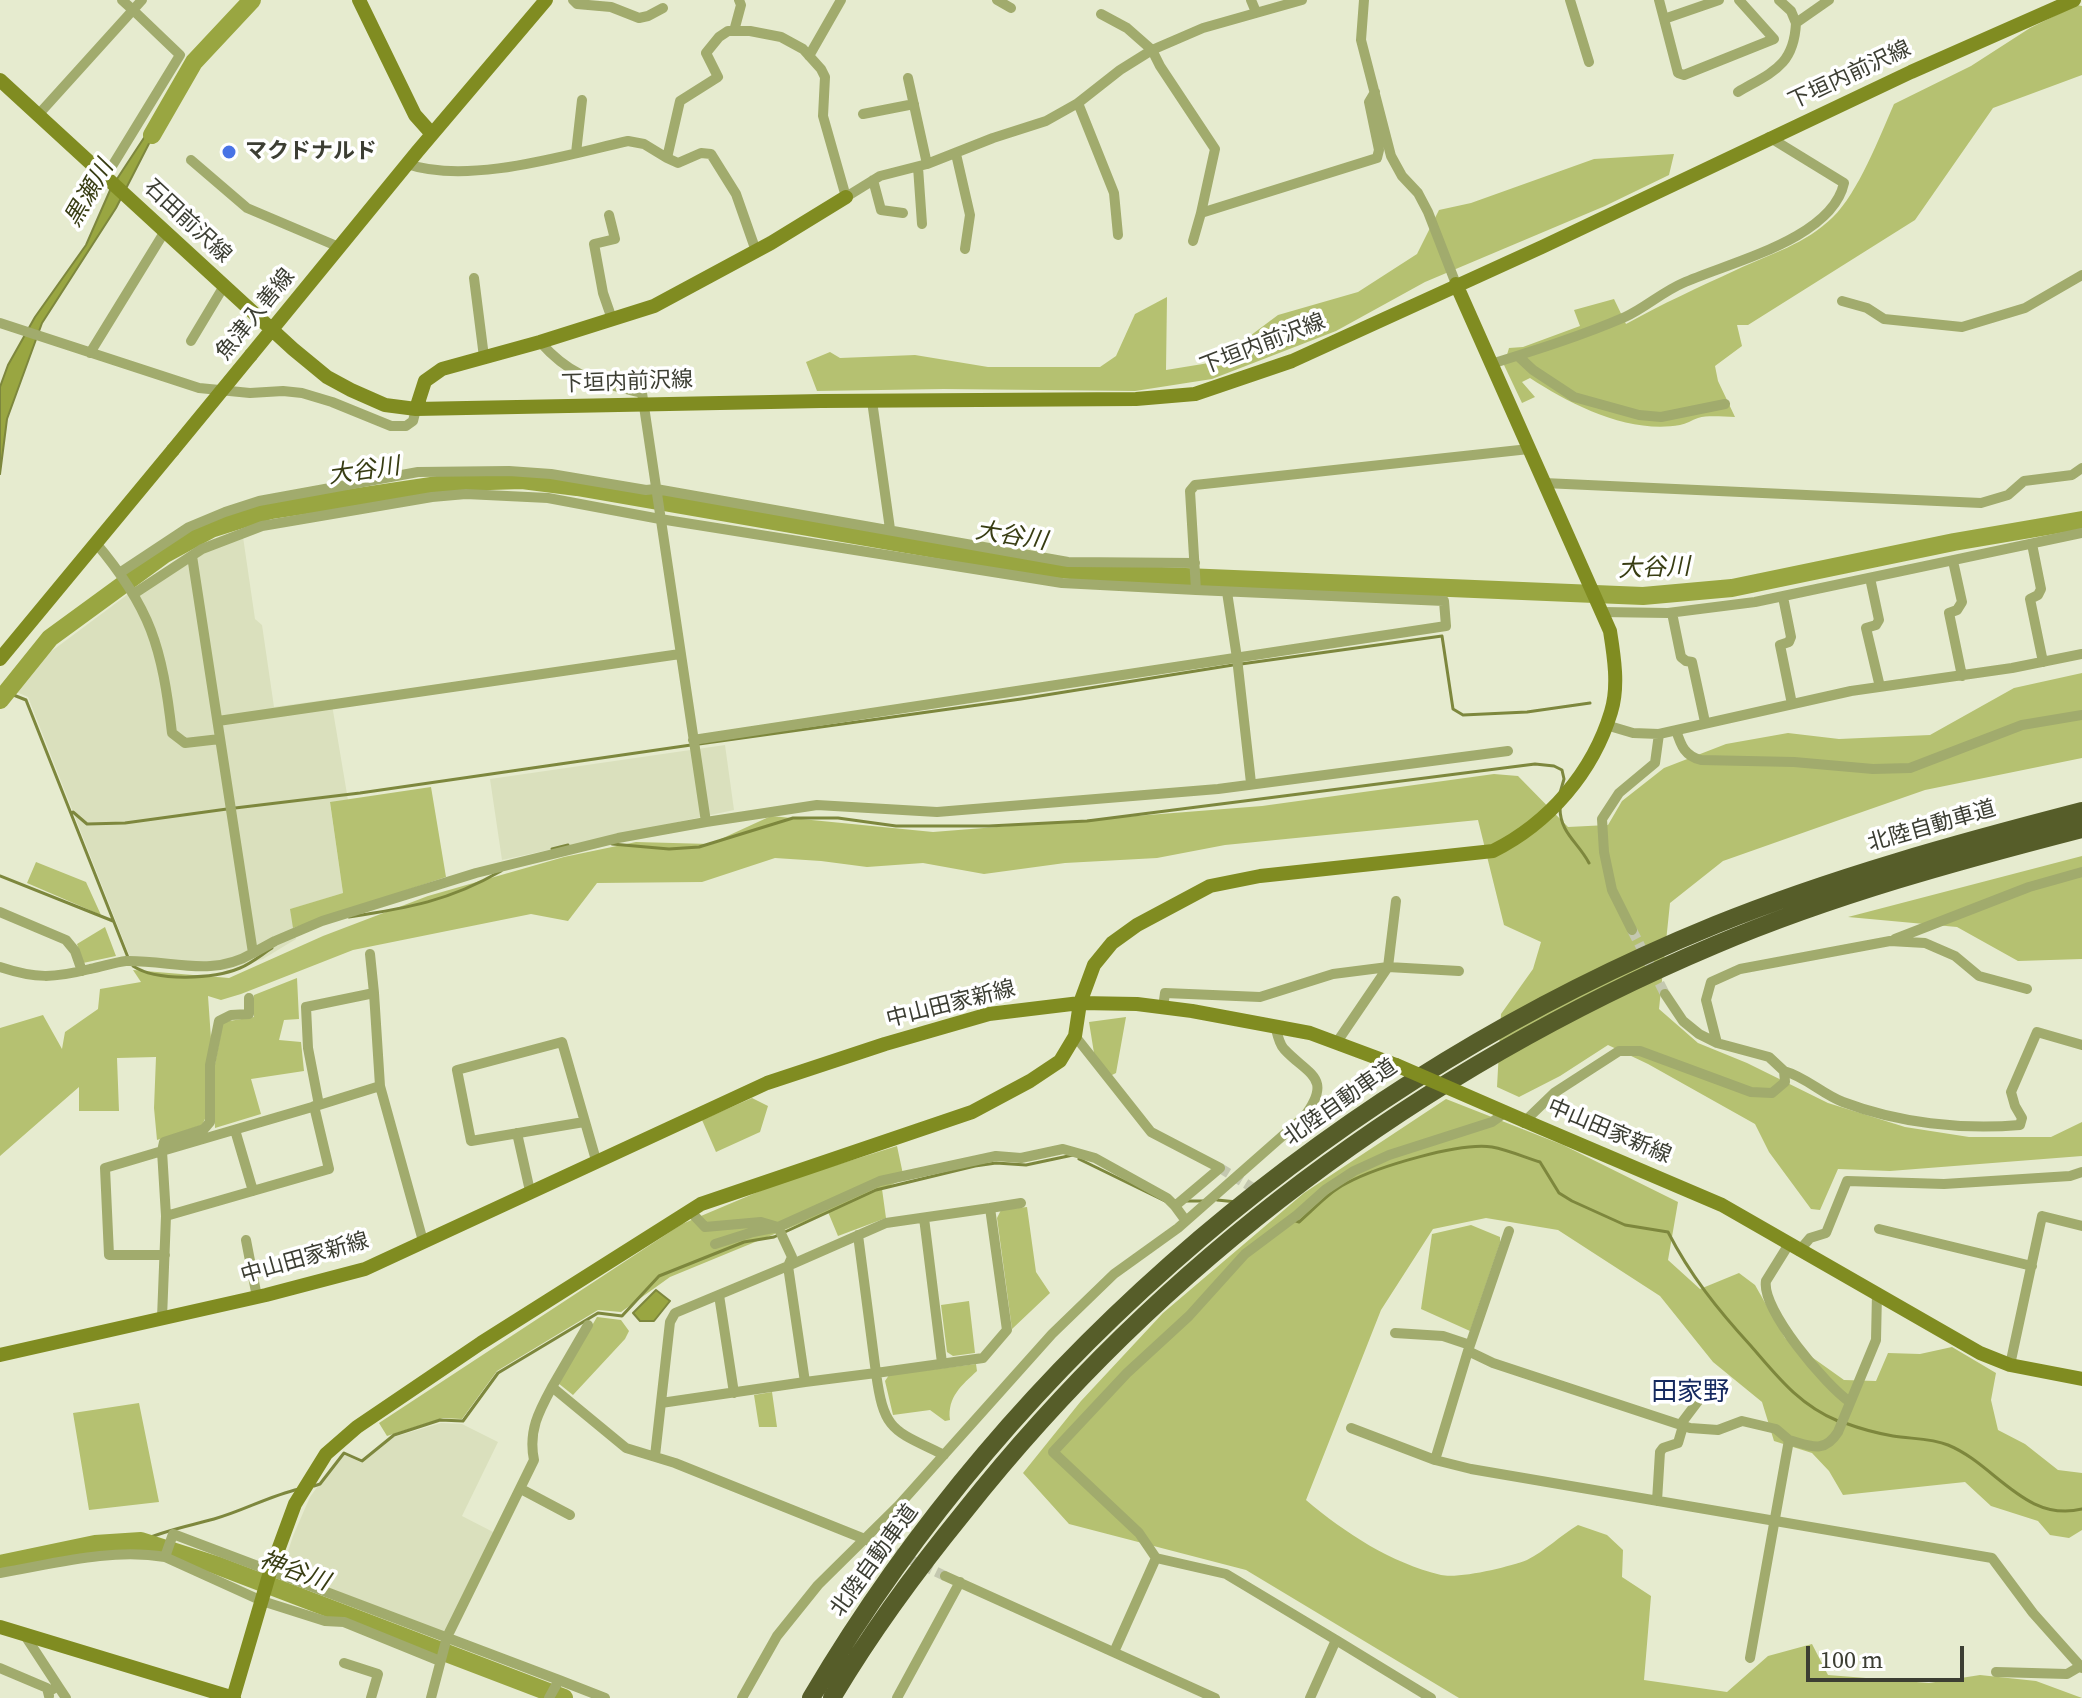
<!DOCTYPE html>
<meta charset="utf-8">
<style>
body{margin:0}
#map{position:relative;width:2082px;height:1698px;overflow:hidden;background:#e6ebcf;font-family:"Source Serif 4",serif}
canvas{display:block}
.scale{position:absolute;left:1806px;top:1646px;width:158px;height:36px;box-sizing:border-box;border:4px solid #3c3e33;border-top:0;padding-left:10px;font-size:24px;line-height:28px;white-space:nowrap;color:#3c3e33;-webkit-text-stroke:6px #fff;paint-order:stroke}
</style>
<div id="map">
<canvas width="2082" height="1698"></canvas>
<div class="scale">100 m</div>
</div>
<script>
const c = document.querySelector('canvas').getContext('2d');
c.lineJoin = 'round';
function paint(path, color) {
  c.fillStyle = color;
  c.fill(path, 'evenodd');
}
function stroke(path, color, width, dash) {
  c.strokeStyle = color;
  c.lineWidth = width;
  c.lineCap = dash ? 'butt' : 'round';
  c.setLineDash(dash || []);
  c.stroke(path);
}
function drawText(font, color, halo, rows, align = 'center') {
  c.font = font + ' "Source Serif 4","Noto Sans JP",serif';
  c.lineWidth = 7;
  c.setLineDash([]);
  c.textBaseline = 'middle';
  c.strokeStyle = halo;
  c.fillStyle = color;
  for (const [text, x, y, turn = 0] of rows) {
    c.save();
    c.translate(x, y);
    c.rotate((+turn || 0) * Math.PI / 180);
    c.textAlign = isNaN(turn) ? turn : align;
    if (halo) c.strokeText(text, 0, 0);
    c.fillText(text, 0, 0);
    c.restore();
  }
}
paint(new Path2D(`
 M243,537l12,82 7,6 12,82 57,-8 17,101 -18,3 13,90 -52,16 5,30 -33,20 -38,11 -44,-1 -51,-12 -102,-260 -14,-6 27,-32 98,-73 67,-35z
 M725,745l9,65 -232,50 -12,-81z
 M441,1423l21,1 36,18 -36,74 33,17 -49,100 -164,-63 11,-34 17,-39 32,-44 20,10 32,-26z`), '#dae0bd');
paint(new Path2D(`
 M2077,5l5,1v69l-89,33 -78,112 -167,105h-11l5,21 -27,20 3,15 17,36c-12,0 -26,-2 -37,1 -6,2 -12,6 -18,7 -51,9 -109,-20 -150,-47l-8,4 13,15 -13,6 -18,-38 5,-17 14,-1 57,-21 -6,-16 40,-11 12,25c36,-20 73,-37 110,-54 34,-16 70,-26 97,-53 25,-24 47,-81 61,-113l77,-38 59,-38z
 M1674,154l-5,21 -64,31 -180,76 -89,49 -124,48 -77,12 -191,-2 -127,2 -11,-29 24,-10 10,6 75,-3 73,12h112l16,-11 19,-42 32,-17 -1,73 49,-8 63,-47 80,-23 59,-38 22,-44 32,-7 123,-44z
 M2082,673v85l-157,32 -83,29 -119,42 -53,42 -11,106 39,34 49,20 81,40 77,24 64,10h82l31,-15v34l-192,15 -52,-2 -18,41 -9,-1 -42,-57 -14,-28 -107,-60 -40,-19 -48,31 -41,21 -22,-10 4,-73 32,-45 8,-27 -37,-17 -26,-105 -253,25 -68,13 -92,5 -81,11 -61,-11 -56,4 -46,-6 -46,-3 -73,24 -105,1 -29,38 -37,-7 -178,36 -112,44 -20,6 -13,-4 3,43 -6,80 -3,6 -45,15 -3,-32 2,-51 -39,1 2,53h-40v-24l-79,69v-128l43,-13 19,34 3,-17 33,-23 2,-20 41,-7 -8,-12 96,8 94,-42 105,-40 136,-39 72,-15 74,2 61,-28 162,16 329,-26 232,-32 24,2 50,51 40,-2 14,-24 42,-33 62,-24 62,-11 51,6 91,-4 84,-47z
 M431,787l15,90 -153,51 -3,-19 53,-16 -13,-91z
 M2082,856v103l-64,2 -61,-34 -109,-10z
 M36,862l50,20 15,33 -74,-32z
 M105,927l11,29 -33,7 -6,-19z
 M297,978l2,41 -15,1 -5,20 22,2 3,29 -53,8 10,35 -46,14 -1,-59 9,-47 31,-5v-22z
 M1126,1017l-10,56 -6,3 -16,-23 -5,-31z
 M752,1098l16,8 -8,26 -44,20 -14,-32z
 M1446,1099l117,46 115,57 -10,58 32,29 39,-16 16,12 30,53 59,42 32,1 12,-28 32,1 32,-7 44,26 -5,27 7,30 27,14 33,26 24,3v57l-13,8 -19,-3 -12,-14 -47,-15 -26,-24 -122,13 -14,-24 -17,-18 -38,-12 -12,-39 -49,-40 -53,-66 -102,-66 -72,-12 -53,11 -52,81 -75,190c39,33 85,63 135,75 18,4 68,-8 86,-15 18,-9 34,-25 51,-35l29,10 16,15 -1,27 29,19 -7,84 83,12 41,-36 44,-12 16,31 101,8 51,-8 56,6 46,17h-623l-213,-128 -177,-46 -46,-51 58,-72 82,-88 141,-120z
 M897,1146l7,33 -22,10 4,29 -48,18 -10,-24 -158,65 -49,35 -23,-2 -101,61 -35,48 -19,-1 -56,18 -8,-13 303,-199 97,-41z
 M1027,1207l9,65 14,21 -38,36 -15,-111 4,-8z
 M1471,1225l29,12v6l-30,88 -49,-22 11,-75z
 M969,1301l6,52 -22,3 -6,-4 -6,-47z
 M597,1317l24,3 8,11 -4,8 -52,56 -15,-12z
 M976,1364l1,7c-15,14 -30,26 -27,49l-5,1 -15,-11 -37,5 -8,-34 4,-6z
 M772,1392l5,35h-18l-5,-32z
 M139,1403l20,99 -70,8 -16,-97z`), '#b5c171');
const water = new Path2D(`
 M180,83l-64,125 -74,115 -35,96 -7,55v-87l8,-22 27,-48 51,-72 25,-57z
 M656,1290l14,11 -16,20h-14l-7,-8z`);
paint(water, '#99a641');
stroke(water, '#7d873d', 2);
stroke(new Path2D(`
 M1241,664l201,-28 11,73 10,6 64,-3 63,-9
 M6,692l20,8 103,260
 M699,744l322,-45 212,-34
 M235,808l125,-15 331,-48
 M1560,808c0,25 18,34 29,55
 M73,812l14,12 38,-1 102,-14
 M612,844l57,5 30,-2 94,-29h45l58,8h93l98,-5 448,-57 19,2 8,4 2,9 -4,14
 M552,849l16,-4
 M0,876l113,45
 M349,917c59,-9 100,-16 152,-46
 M133,966c24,16 81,13 107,2 12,-5 21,-13 32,-20
 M1079,1159l86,42
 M1217,1200l20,2
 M1185,1201h20
 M1293,1220l6,2c16,-14 30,-30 48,-39 30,-16 112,-41 145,-36 16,3 32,10 48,15l19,31 13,8 53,24 43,7c22,43 50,78 83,114 26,30 48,59 87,75
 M1845,1423c16,6 31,10 48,13 18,3 38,2 55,9 47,19 77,78 134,64
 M314,1486l6,-2 24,-31 18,8 32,-26 46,-15 23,1 35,-48 100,-60 24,3 37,-40 85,-34 30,-5 102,-47 99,-24 21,-3 30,2 47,-10
 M141,1541c24,-11 48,-15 73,-22 29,-8 55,-23 85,-30`), '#7d873d', 3);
stroke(new Path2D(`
 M152,135l42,-73 58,-62
 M0,700l50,-62 115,-84 46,-25 60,-19 187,-28 64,-2 55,7 461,80 75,7 530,22 89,-8 222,-46 128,-22
 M0,1564l95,-20 46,-3 75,24 348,133`), '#99a641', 18);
stroke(new Path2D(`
 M1632,930l33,64
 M1220,1168l43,26
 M882,1546l63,30`), '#c4c8b0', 10, [10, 5]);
stroke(new Path2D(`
 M573,0l4,4 34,3 28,11 9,-2 15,-8
 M997,0l14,8
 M1251,0l5,12
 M1364,0l-3,40 30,116 11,20 16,17 10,19 28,72
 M1570,0l19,62
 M1659,0l5,19
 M1719,0l-55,19 14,54 6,2 90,-36 -35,-39
 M1779,0l12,11 5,12
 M1101,14l26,14 25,22 8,16 55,83 -14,64 176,-55 2,-8 -10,-48 6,-10
 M734,31l7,-26 -2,-5
 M809,56l32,-56
 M908,78l19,86
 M1738,92c34,-20 56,-26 58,-69l33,-23
 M1078,103l36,90 4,42
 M863,114l51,-10
 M38,115l95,-105 -11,-10
 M576,153l6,-53
 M956,154l14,61 -5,34
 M667,158l11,5 23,-10 10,1 25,40 20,57
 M191,160l56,48 92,39
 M407,164c62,21 158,-9 221,-23l16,3 23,14 13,-57 38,-24 -12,-24 13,-16 9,-6h22l31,6 22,12 18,20 4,8 -2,39 23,81 34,-21 47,-12 66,-26 53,-17 32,-18 42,-33 32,-20 51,-22 99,-28
 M918,167l4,57
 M106,176l74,-121 -47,-45 9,-10
 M873,180l8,30 22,3
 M609,215l6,24 -21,5 9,49 9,26
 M1193,241l8,-28
 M474,278l10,79
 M1842,301l25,7 17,11 78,8 63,-19 57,-33
 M0,323l199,65 51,5 33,-2 19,2 30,9 59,24h15l7,-5 3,-12
 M191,341l33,-55
 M540,342c33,37 56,39 102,51l64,429
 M90,353l75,-122
 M1518,356l15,14 41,27 65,18 22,2 64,-13
 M1491,364c45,-14 90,-28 134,-47 20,-9 37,-25 58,-34 47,-21 149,-44 161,-100l-75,-46
 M872,401l18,128
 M1544,483l437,20 27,-8 16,-14 48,-6 10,-7
 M95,542c56,66 67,105 77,191l13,10 35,-4
 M2032,544l9,45 -3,6 -8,4 13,63
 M1953,561l9,41 -5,8 -8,3 13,63
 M121,572l68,-45 36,-15 34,-11 159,-29 91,-1 42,3 95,16 10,-1 412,73 127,1
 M1870,578l9,42 -3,5 -10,3 14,59
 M1227,592l10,66 14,125
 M135,593l67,-44 60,-23 170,-29 34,-3 82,4 112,21 402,64 134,7
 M1783,597l8,40 -2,5 -9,3 12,59
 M1602,612l66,1 87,-11 327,-69
 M1672,613l9,44 5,4 6,1 13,60
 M218,721l462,-67
 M1606,725l27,8 26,1
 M1676,730c5,16 9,26 25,30l93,2 79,7 37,-1 112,-43 60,-10
 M693,740l753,-114 -2,-25 -248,-11 -6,-99 5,-6 334,-36
 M0,912l66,28 9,11 7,20
 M1632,930l-20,-40 -8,-38 -2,-33 17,-26 36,-30 4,-29 192,-43 161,-23 70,-14
 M1895,939l134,-52 53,-15
 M253,953l22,-12 47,-20 154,-48 142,-35 88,-16 111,-17 120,7 281,-23 290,-38
 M370,954l4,39
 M0,967c36,12 54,11 90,2 12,-2 25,-7 36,-8 46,-1 85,17 127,-8l-61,-397
 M1163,1008l2,-15 95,4 73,-23 55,-7 71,4
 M1075,1036l76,96 69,36 -45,38 11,15
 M1337,1042l51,-75 8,-66
 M1717,1043l-11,-43 5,-18 29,-13 150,-28 35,2 30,13 24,20 48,13
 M1784,1071c22,6 38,23 59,31 55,21 119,28 177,23l2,-7 -7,-12 -4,-14 26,-60 45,13
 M319,1105l61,-19
 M1525,1121l29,-28 65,-42h21l111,41 21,1 13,-11 -1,-11 -15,-14 -52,-14 -18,-9 -16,-13 -18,-27
 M584,1122l-113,19 -14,-71 105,-28 34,118
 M235,1130l18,61
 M517,1133l13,58
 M990,1208l31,-5
 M690,1211l15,16 56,-5 17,5 14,30 -4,9
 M166,1216l163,-47 -15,-63
 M924,1218l18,145
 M1879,1229l153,37
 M1509,1231l-41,120 -33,109 36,9 521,89 41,55 49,55
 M246,1240l11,57
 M715,1244l38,-12 25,-5 102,-46 116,-25 25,2 42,-9 32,9 72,40 8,8
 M1789,1244l-23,37c-5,28 60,105 84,121
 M1799,1251l11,-13 16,-5 21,-52 97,3 126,-8 12,-4
 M165,1255h-56l-4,-87 57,-17 2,-9 40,-13 6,-7v-57l9,-44 12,-6 18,-1v-16
 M788,1266l98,-43 104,-15 17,122 -24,28 -107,15 -18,-138
 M719,1295l15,98
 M162,1318l4,-102 -4,-65 157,-46 -11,-57 -2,-41 68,-14 6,93 43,155
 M1395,1333l48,3 27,9
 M1468,1351l25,12 197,65 28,2 24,-9 34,8 13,11
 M2010,1365l32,-149 40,10
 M552,1387l36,-62
 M661,1403l144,-21
 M1680,1425l31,-41
 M1351,1428l84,32
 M655,1456l15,-134 5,-9 113,-47 17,116 71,-9c8,59 17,57 68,82
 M521,1489l49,26
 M1657,1501l3,-49 3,-4 15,-5 5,-17
 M165,1557l97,44 63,20 19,1 96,39
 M1156,1558l70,16 110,66 -26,58
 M0,1573c54,-9 110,-25 165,-16l8,-23 386,146 -10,18
 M945,1576l270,122
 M24,1634l34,52 -10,6
 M1336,1640l95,58
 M1114,1652l42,-94 -17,-25 -86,-81 74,-79 62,-57 56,-62 52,-39 28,-25 29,-19 35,-16 103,-33 14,-10
 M1750,1658l39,-218c22,6 35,14 49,-8l38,-92 1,-47
 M344,1663l34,11 -7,24
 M0,1668l47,20 2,8
 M1996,1672l71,2 12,-7
 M559,1680l46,18
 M58,1686l8,12
 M431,1698l16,-61 87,-177c-6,-29 5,-49 18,-73l74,61 49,15 207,83
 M742,1698l35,-62 41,-51 81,-80 153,-171 62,-60 64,-46 126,-111c30,-40 4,-42 -20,-68 -5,-5 -7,-16 -9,-24
 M897,1698l63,-116`), '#a1ab6d', 10);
stroke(new Path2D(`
 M359,0l56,115 17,19
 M0,80l293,269 34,28 24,13 34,15 31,4 405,-8 315,-2 59,-5 97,-33 250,-114 369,-175 163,-72
 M251,355l166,-203 129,-152
 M416,409l9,-28 17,-12 98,-27 114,-36 117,-63 75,-46
 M0,659l173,-209
 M1525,1121l197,84 258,148 30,12 72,14
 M0,1355l266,-60 99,-26 402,-186 118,-39 104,-30 91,-11 57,1 55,7 118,22 86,32
 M0,1627l234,71
 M233,1698l37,-126 25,-68 31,-50 31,-27 124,-84 220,-139 271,-92 58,-31 30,-20 15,-25 5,-33 14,-38 18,-22 25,-18 73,-39 50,-10 233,-25c56,-28 100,-79 118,-139 8,-25 3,-56 -1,-81l-154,-347`), '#808c21', 14);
stroke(new Path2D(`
 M811,1698c205,-347 532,-621 904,-773 119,-48 243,-82 367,-114
 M832,1698c39,-66 84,-127 132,-186 198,-250 457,-443 751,-567 118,-50 243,-84 367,-116`), '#565d29', 18);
stroke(new Path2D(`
 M173,450l78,-95
 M1396,1065l129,56`), '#808c21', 14);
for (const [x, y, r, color] of [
 [229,152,8,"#4873e5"]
]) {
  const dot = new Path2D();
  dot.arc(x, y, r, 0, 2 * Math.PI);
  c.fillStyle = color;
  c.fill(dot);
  stroke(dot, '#fff', 3);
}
drawText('22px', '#3c3e33', '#fff', [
 ["下垣内前沢線",1850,76,-25],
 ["石田前沢線",187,222,43],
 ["魚津入善線",256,315,-51],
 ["下垣内前沢線",1263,345,-21],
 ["下垣内前沢線",627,383,-2],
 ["北陸自動車道",1932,827,-16],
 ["中山田家新線",951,1005,-14],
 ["北陸自動車道",1341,1103,-35],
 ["中山田家新線",1609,1132,23],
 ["中山田家新線",305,1259,-16],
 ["北陸自動車道",875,1561,-54]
]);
drawText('bold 22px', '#3c3e33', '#fff', [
 ["マクドナルド",245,152]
], 'left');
drawText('italic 24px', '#383d13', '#fff', [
 ["黒瀬川",90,194,-60],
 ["大谷川",364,472,-8],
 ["大谷川",1011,537,9],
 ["大谷川",1654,569,-2],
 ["神谷川",294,1572,20]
]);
drawText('26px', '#162a60', '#fff', [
 ["田家野",1690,1393]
]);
</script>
